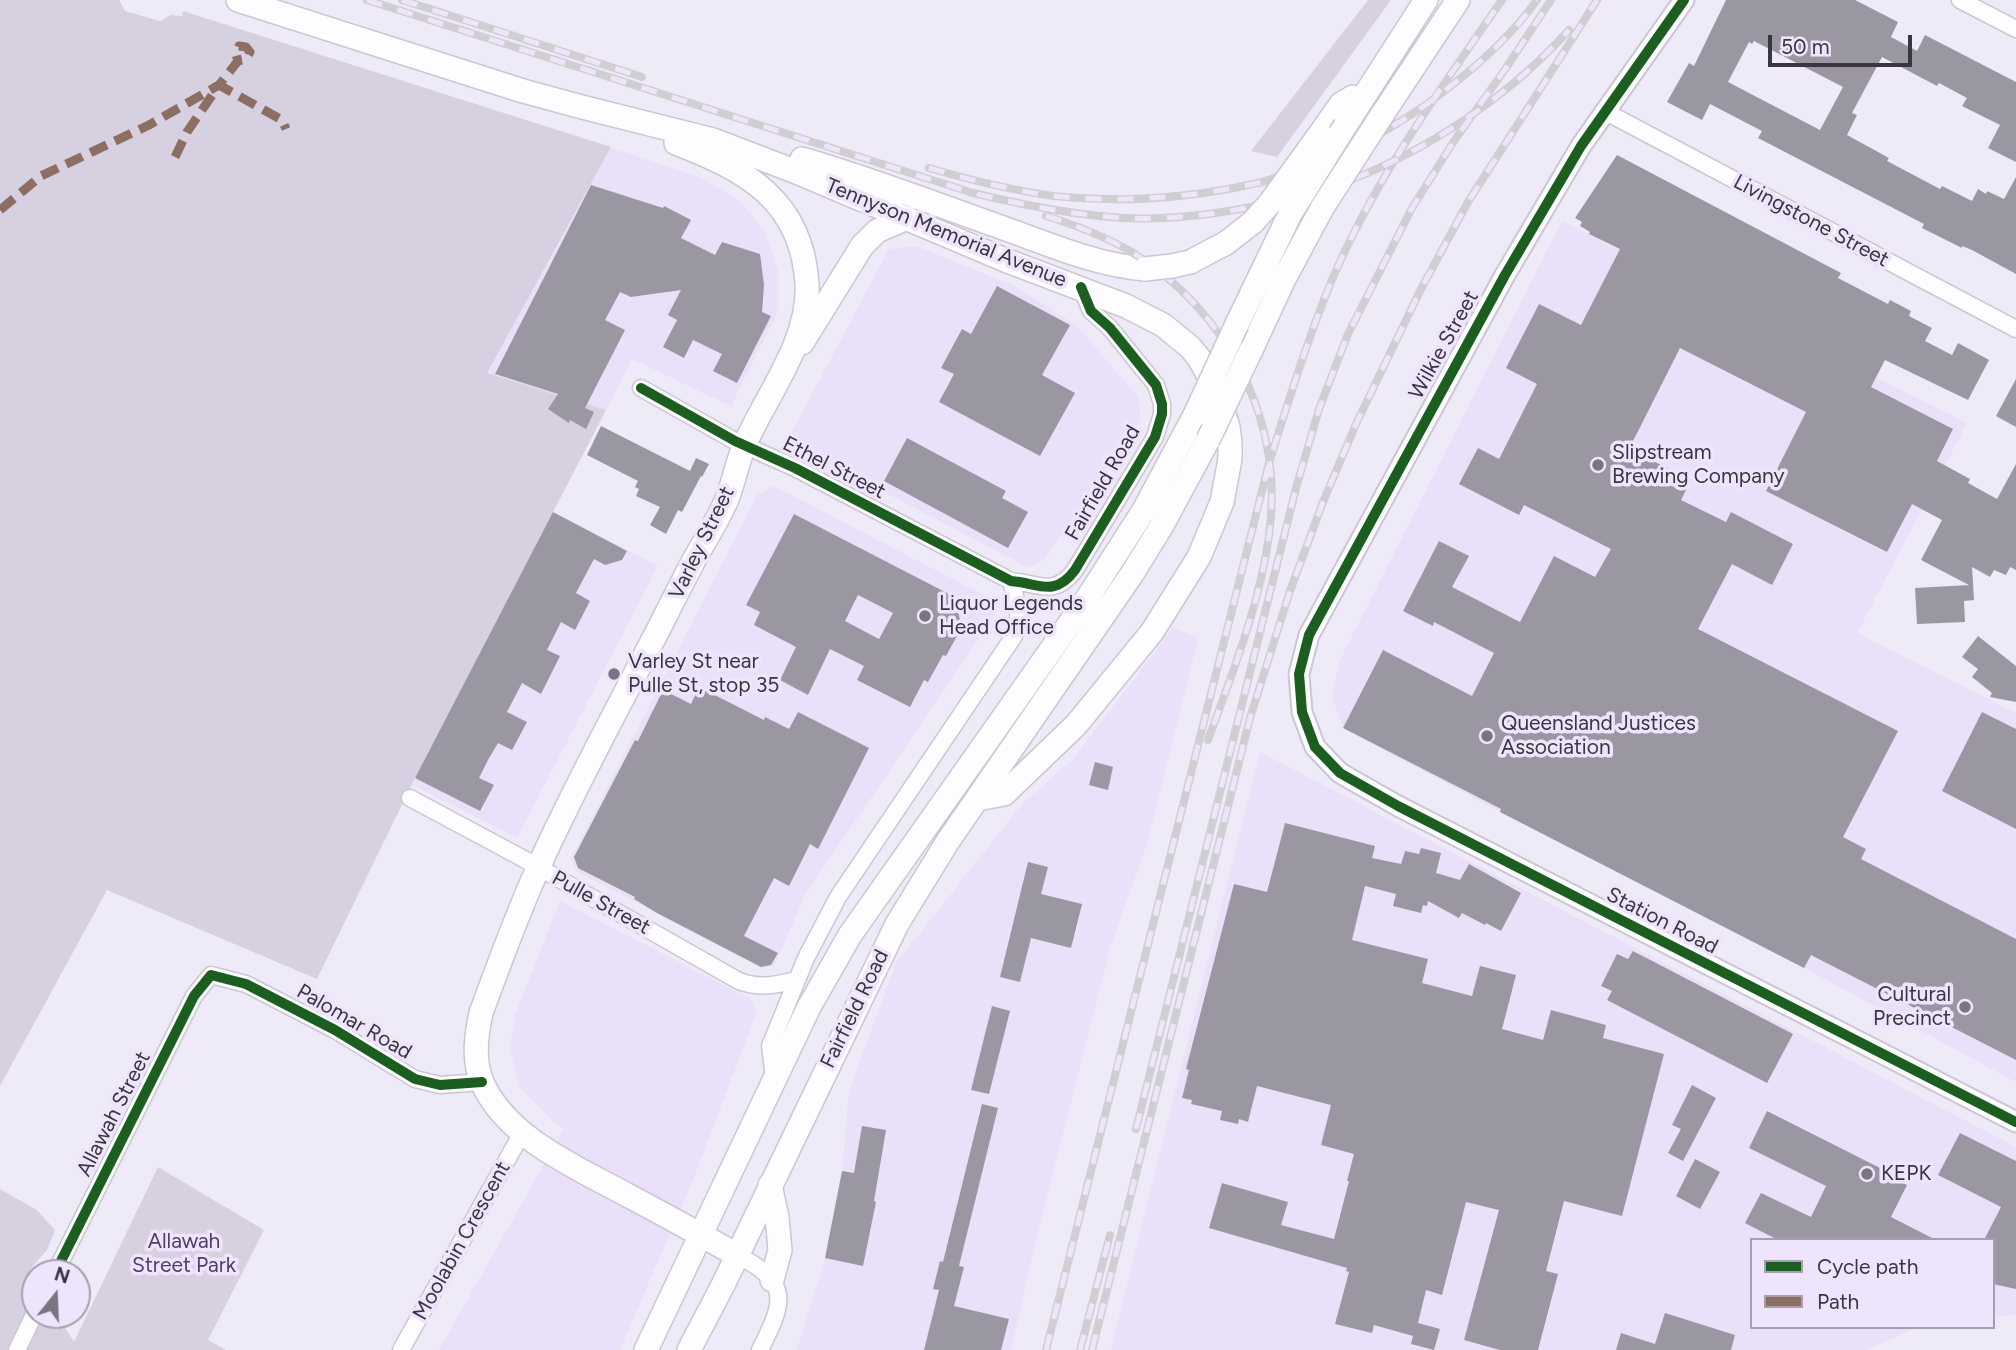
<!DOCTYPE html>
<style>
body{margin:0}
#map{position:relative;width:2016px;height:1350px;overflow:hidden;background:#efeaf7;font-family:Figtree,sans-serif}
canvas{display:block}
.legend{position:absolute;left:1750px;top:1238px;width:245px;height:91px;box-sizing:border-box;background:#eee5fc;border:2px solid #a69fb1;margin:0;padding:9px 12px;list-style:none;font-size:21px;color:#3a3540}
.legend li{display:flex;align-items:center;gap:14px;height:35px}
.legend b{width:35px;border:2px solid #a69fb1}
.north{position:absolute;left:21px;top:1259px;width:70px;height:70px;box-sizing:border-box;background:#eee5fc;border:2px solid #a69fb1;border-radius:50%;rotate:18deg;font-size:19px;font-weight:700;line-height:28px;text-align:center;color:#3a3540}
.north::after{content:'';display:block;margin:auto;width:24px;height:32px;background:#797480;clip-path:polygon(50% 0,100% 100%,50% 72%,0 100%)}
.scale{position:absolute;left:1768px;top:35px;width:144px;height:32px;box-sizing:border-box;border:4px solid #3a3540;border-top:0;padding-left:9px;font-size:21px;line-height:24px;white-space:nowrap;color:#3a3540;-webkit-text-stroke:5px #eee5fc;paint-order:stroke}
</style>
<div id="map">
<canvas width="2016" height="1350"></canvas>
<ul class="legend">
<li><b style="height:9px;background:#1b5e20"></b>Cycle path</li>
<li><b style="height:9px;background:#8d6e63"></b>Path</li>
</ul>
<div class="north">N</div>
<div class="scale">50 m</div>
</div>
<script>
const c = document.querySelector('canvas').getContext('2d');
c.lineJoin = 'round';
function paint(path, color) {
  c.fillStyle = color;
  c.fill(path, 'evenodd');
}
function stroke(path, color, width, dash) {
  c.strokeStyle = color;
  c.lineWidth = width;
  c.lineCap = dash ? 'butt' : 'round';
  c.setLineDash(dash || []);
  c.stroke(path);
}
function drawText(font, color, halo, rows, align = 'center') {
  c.font = font + ' Figtree,sans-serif';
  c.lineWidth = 7;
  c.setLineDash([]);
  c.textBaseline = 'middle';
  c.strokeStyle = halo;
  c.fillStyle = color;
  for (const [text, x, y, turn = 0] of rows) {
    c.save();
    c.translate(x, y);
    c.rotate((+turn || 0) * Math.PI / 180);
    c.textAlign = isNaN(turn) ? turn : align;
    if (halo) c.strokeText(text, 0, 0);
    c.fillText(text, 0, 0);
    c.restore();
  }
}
paint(new Path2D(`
 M611,147l91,31 39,24 24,30 13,39v41l-47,94 -99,-47 -26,51 -120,-36z
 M1562,221l405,202 -110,210 159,80v369l-212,-114 -304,-156 -157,-84 -11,-32 8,-36z
 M916,246l99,40 62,40 61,71 3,23 -97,140 -17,7 -240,-126 102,-192z
 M774,486l217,113 5,9 -3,10 -188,277 -31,71 -13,2 -185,-97 -5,-13 187,-364z
 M553,512l105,54 -141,272 -105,-53z
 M1173,628l25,10 -51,206 -36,101 -75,295 -25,110h-214l28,-92 13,-65 4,-22 7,-80 47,-128 127,-160 50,-44z
 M1260,752l756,395v167l-23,3v-77h-241v87h165l-50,23h-756z
 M560,901l189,97 8,14 -63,165 -74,173h-181l125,-221 -11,-8 -34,-34 -9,-39 5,-33z`), '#eae0f9');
paint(new Path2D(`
 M0,0h119l6,11 35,10 11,-6 11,1 1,-5 428,136 -124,226 119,37 -191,368 -98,201 -210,-89 -107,196z
 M1368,0h23l-114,157 -26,-6z
 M158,1167l106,63 -56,110 18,10h-226v-161l37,21 18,20 -8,20 -16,18 -4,8 8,3v36h22l17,27z`), '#d7d0e1');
paint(new Path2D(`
 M1726,0h129l43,22 -7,15 26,14 8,-16 91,47v80l-28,-14 12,-23 -38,-19 5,-8 -28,-15 -2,3 -55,-29 -30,56 5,2 -10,20 42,23 -2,3 53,28 2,-3 30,15 6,-12 8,5 1,-3 17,8 12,-22v97l-44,-24 -10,-4v2l-40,-20 2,-4 -166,-86 4,-7 -52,-27 -8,16 -35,-18 22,-39 5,3zM1754,41l89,46 -23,43 -92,-48 21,-40 3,2z
 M1617,155l224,118 -3,5 50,26 2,-4 21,11 -2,5 23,12 -7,13 27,14 6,-12 31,17 -21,40 -83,-40 -14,27 82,42 -16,32 33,18 -2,4 29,16 19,-35v106l-6,-3 -4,8 -12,-5 -4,7 -18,-10 2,33 -10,1 1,21 -48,2 -2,-36 54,-3 -48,-25 21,-40 -30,-16 -25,48 -121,-61 40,-79 -126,-64 -51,101 62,31 -10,20 45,22 5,-10 62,32 -21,41 -40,-21 -34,65 200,102 -55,106 23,12 -5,10 155,80v121l-205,-105 -7,13 -304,-156 1,-3 -158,-81 40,-78 89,46 22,-43 -60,-31 -1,4 -30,-15 36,-70 30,15 -17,31 68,35 34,-66 41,21 16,-28 -87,-44 -5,10 -60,-31 19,-36 21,11 38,-75 -31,-16 33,-64 42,21 39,-76 -31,-15 1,-2 -10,-6 2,-4 -7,-4z
 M591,185l72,23 1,-2 27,14 -10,18 34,17 7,-13 38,12 4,31 -2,27 9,4 -34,67 -24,-12 9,-17 -29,-14 -9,18 -21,-11 14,-27 -9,-5 13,-25 -50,7 -11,-5 -15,28 20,10 -40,78 9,4 -8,17 -16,-9 -1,3 -21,-14 10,-15 -63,-20z
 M997,286l73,39 -28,50 33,18 -35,63 -101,-54 15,-28 -13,-6 21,-39 9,5z
 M2016,379v48l-20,-11z
 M601,426l89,45 6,-13 13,6 -7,13 -1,-1 -19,36 -4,-2 -12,24 -16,-9 10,-18 -24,-11 3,-7 -4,-2 3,-6 -51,-26z
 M907,438l99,53 -4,7 26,14 -20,36 -124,-67z
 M553,512l74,39 -5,9 -17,5 -11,-6 -18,34 14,8 -15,29 -14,-8 -14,28 13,6 -19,38 -19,-11 -15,29 20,10 -15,28 -14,-7 -10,17 -9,18 15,7 -14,26 -65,-33z
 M794,514l153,79 10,13 3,14 -2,14 -12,22 -3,-1 -15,27 -4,-2 -14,27 -53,-27 7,-14 -34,-17 -22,46 -28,-15 16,-33 -42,-22 6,-13 -14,-7zM858,595l35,18 -14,26 -34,-18z
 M1978,636l38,30v36l-26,-5 2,-4 -20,-16 6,-8 -16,-12z
 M699,687l65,33 1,-3 24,12 9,-17 71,36 -51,101 -8,-5 -21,42 -15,-8 -30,58 34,17 -7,12 -10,2 -104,-54 -23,-14 1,-2 -57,-29 -4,-11 61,-117 3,1 25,-51 28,14z
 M1982,712l34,17v100l-74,-38z
 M1095,762l18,5 -5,23 -19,-5z
 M1285,823l90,23 -3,12 29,6 4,-13 14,3 2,-6 20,5 -5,20 24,7 9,-16 52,29 -20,38 -15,-8 -1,2 -23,-12 -3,5 -31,-17 -1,5 -4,-1 -2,8 -28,-7 3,-12 -31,-8 -13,54 76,19 -6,24 50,13 8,-30 36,9 -14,54 41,11 8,-30 55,15 -3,13 61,16 -42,162 -58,-15 -18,70 12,3 -20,76h-38l-36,-10 35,-130 -33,-8 -24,93 -16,-5 -8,33 22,6 -6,21 -23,-6 2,-8 -39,-11 -2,8 -37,-9 14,-52 -3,-1 1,-3 -138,-40 13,-45 66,19 -7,23 53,14 15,-58h-2l7,-27 -33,-9 10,-40 -74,-19 -9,36 -9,-3 -1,5 -18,-4 2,-9 -31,-7 1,-4 -10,-2 7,-28 -3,-1 48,-185 33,8z
 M1028,862l20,5 -7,27 41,10 -11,44 -40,-10 -11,44 -20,-5z
 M1633,951l160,83 -26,49 -160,-83 5,-9 -11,-5 16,-32 11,5z
 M992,1006l18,5 -21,83 -18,-4z
 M1692,1085l24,13 -33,63 -15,-8 13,-24 -9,-4z
 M982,1104l16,4 -39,158 5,1 -10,39 55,13 -8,31h-77l15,-60 -6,-1 7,-28 3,1z
 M1767,1111l123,62 -2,3 19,9 -16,32 45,23h-158l-33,-17 16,-30 50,24 15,-31 -77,-38z
 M862,1126l24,4 -12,71 2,1 -13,64 -38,-8 17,-87 12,2z
 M1960,1133l56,28v128l-23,-5v-44h-9l17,-33 -63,-32z
 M1695,1159l25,13 -20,37 -24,-13z
 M1665,1313l70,22 -4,15h-115l5,-17 34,11z`), '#9b97a2');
const minor = new Path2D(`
 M1960,0l56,29
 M1606,112l410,217
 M641,388l94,53 60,27 216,113c28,2 43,17 64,-11l80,-133 7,-23v-10l-6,-19 -46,-57 -19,-17 -10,-24
 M410,798l112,60 217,123c21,8 36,4 58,-1
 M774,1078l-4,-32 36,-88 32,-61 176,-261c9,-20 2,-35 -3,-55
 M737,1255c55,28 47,47 23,95
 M55,1273l139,-277 17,-21 35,9 89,46 80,49 25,6 42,-3
 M17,1350l18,-37
 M401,1350l121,-217`);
const tertiary = new Path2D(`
 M1684,0l-103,146 -76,129 -196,360 -10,39 3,38 13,35 25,26 58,33 618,316`);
const secondary = new Path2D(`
 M238,0l285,91 59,16 131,33 81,31 211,89 121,46 37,19 27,22 9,11 17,31 12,38 2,15v17l-8,43 -23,55 -47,75 -76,93 -72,69 -27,5
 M1382,115l76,-115
 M1345,126l81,-126
 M1320,134l21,-30 12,-7
 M676,143c70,27 126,57 131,141 3,57 -40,110 -62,160 -8,18 -11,38 -18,55 -9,21 -22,41 -33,61 -18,34 -35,69 -53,103 -35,67 -71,134 -102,203 -22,48 -40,98 -58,147 -5,23 -8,47 1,69 24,56 96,86 147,114 36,19 72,39 108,59
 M802,159c69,20 136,46 204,70 45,16 90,36 139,40
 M1190,262l36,-19 27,-21
 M1237,324l53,-110
 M802,343l60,-97 15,-15 30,-13
 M1251,350l33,-71 38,-71
 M770,1185l7,32 3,33 -8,30
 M646,1350l163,-343 41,-72 237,-336 57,-89 51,-95
 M689,1350l34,-65 174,-361 51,-83 184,-267 29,-47 47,-87`);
stroke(minor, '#cbc7d2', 19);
stroke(tertiary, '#cbc7d2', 23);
stroke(secondary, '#cbc7d2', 26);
stroke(minor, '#fdfcfe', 16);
stroke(tertiary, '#fdfcfe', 19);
stroke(secondary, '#fdfcfe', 23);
const rail = new Path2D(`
 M367,0l606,193c50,12 100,22 151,25 45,2 88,-3 132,-12 18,-4 38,-7 57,-13 95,-29 189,-89 256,-163
 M402,0l240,77
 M929,168c41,12 82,22 124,28 66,7 136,2 200,-12 12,-2 24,-7 36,-11 57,-19 111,-47 158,-84 34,-26 65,-54 90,-89
 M1046,216c29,9 58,20 84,35 98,60 155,170 139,285 -10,71 -37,138 -61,204
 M1136,1129l160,-641 23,-79 29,-75 64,-126 42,-67 52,-73 45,-68
 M1046,1350l223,-887c19,-61 38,-122 62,-181 43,-102 109,-192 171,-282
 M1080,1350l30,-115
 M1092,1350l158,-632 40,-127 33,-89 33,-78 65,-135 47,-87 129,-202`);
stroke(rail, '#d0ced2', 8);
stroke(rail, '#eee5fc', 5, [16]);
const secondaryBridge = new Path2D(`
 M1322,208l60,-93
 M1290,214l55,-88
 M1253,222l17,-19 50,-69
 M1145,269l27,-3 18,-4
 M1195,415l42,-91
 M1208,440l43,-90`);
stroke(secondaryBridge, '#cbc7d2', 26, []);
stroke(secondaryBridge, '#fdfcfe', 23);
stroke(new Path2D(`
 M175,157l12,-25 32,-47 63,35 4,9
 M0,210l41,-34 108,-51 70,-40 19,-24 8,-2 4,-7 -4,-5 -7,-1 -3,8 2,7`), '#8d6e63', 9, [18, 9]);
stroke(new Path2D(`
 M1684,0l-103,146 -76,129 -196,360 -10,39 3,38 13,35 25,26 58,33 618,316
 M641,388l94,53 60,27 216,113c28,2 43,17 64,-11l80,-133 7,-23v-10l-6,-19 -46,-57 -19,-17 -10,-24
 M55,1273l139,-277 17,-21 35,9 89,46 80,49 25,6 42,-3`), '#1b5e20', 10);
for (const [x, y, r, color] of [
 [1598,465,7,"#797480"],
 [925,616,7,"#797480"],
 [614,674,7,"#797480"],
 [1487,736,7,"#797480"],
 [1965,1007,7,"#797480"],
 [1867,1174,7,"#797480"]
]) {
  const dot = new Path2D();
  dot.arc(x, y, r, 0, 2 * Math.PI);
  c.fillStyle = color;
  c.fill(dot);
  stroke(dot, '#eee5fc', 2.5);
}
drawText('21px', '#3a3540', '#eee5fc', [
 ["Livingstone Street",1811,221,28],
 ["Tennyson Memorial Avenue",946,233,22],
 ["Wilkie Street",1444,345,-61],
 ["Ethel Street",834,468,27],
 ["Fairfield Road",1103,483,-60],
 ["Varley Street",702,543,-64],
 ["Pulle Street",601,903,29],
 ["Station Road",1662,921,27],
 ["Fairfield Road",855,1009,-64],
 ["Palomar Road",354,1022,30],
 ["Allawah Street",114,1114,-63],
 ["Moolabin Crescent",462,1241,-61]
]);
drawText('21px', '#3a3540', '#eee5fc', [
 ["Slipstream",1612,453],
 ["Brewing Company",1612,477],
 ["Liquor Legends",939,604],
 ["Head Office",939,628],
 ["Varley St near",628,662],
 ["Pulle St, stop 35",628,686],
 ["Queensland Justices",1501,724],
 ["Association",1501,748],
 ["Cultural",1951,995,"right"],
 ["Precinct",1951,1019,"right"],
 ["KEPK",1881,1174]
], 'left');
drawText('21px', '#513d6b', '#eee5fc', [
 ["Allawah",184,1242],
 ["Street Park",184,1266]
]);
</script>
